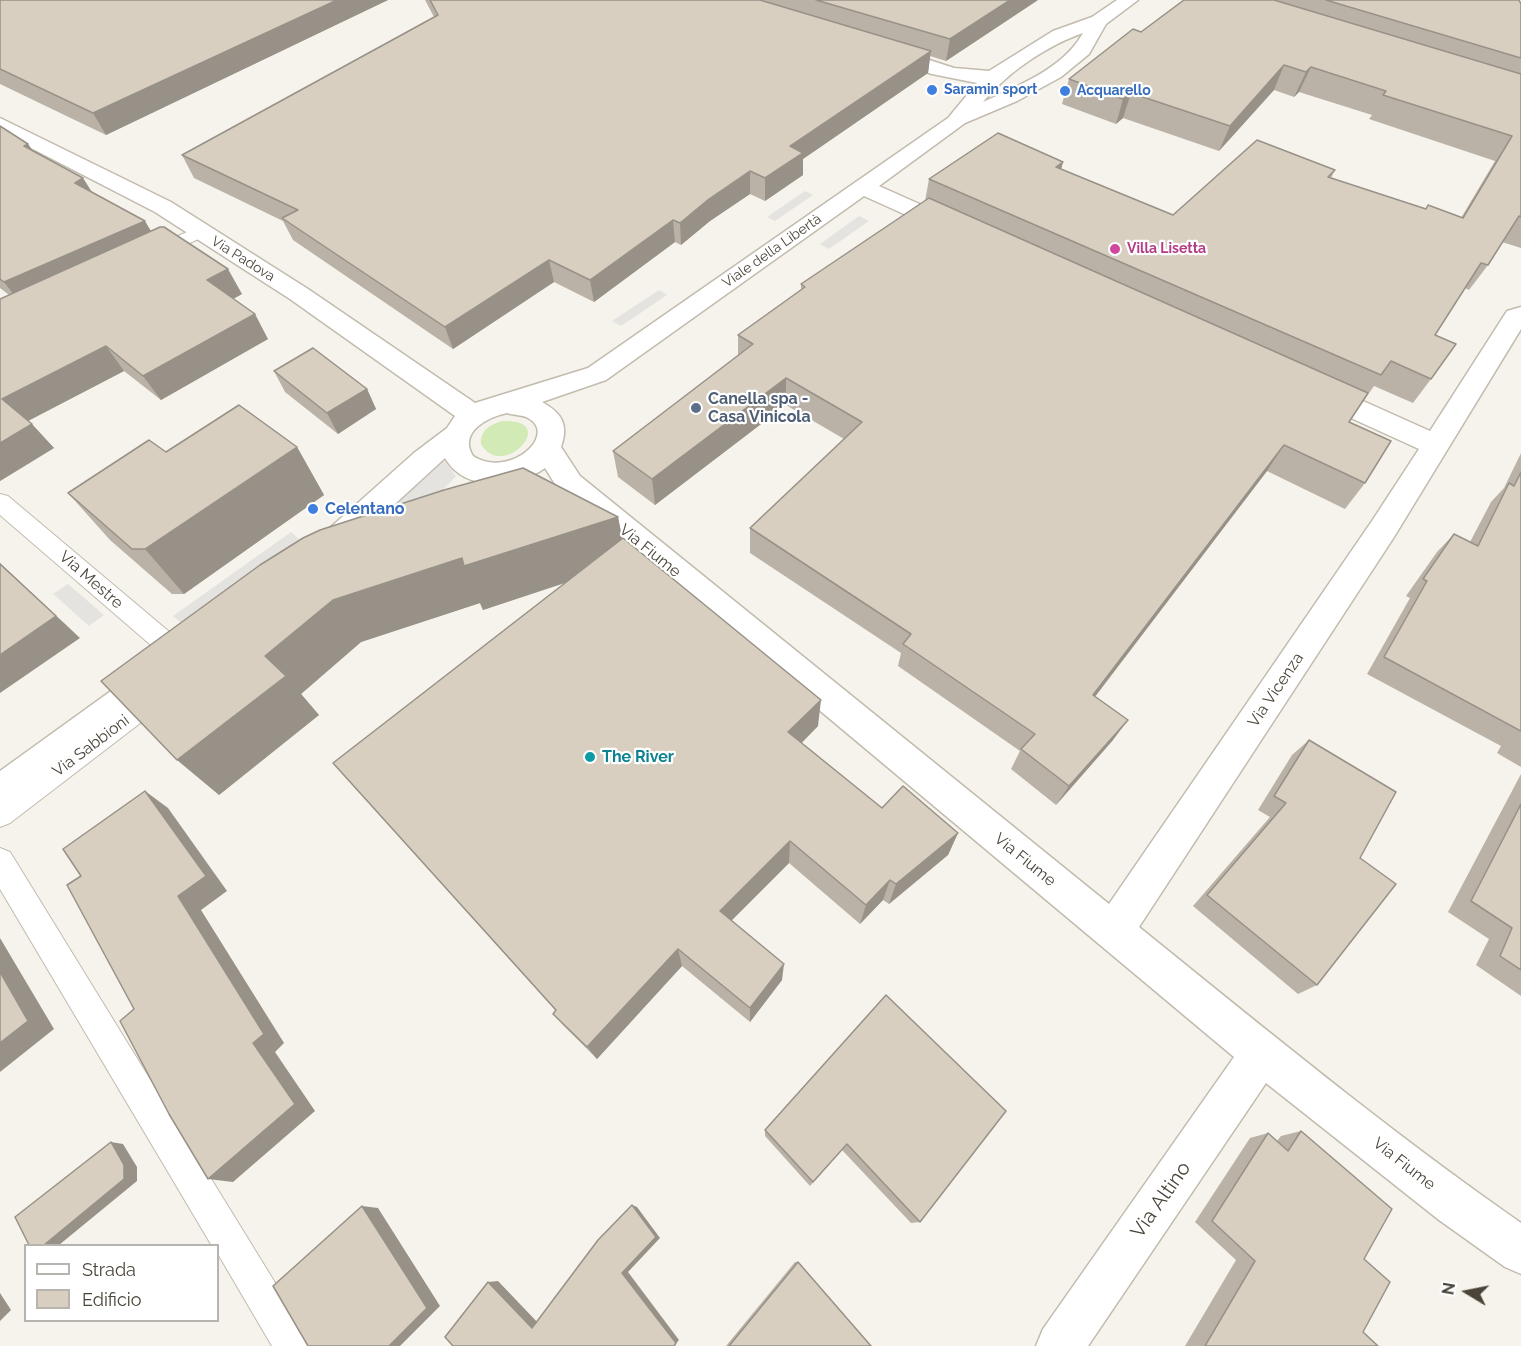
<!DOCTYPE html>
<meta charset="utf-8">
<style>
body{margin:0}
#map{position:relative;width:1521px;height:1346px;overflow:hidden;background:#f6f3ec;font-family:Raleway,sans-serif}
canvas{display:block}
.legend{position:absolute;left:24px;top:1244px;width:195px;height:78px;box-sizing:border-box;background:#fff;border:2px solid #b7b4b0;margin:0;padding:8px 10px;list-style:none;font-size:18px;color:#4b4439}
.legend li{display:flex;align-items:center;gap:12px;height:30px}
.legend b{width:30px;border:2px solid #b7b4b0}
.north{position:absolute;left:1437px;top:1262px;width:60px;height:60px;-webkit-text-stroke:4px #fff;paint-order:stroke;rotate:280deg;font-size:16px;font-weight:700;line-height:24px;text-align:center;color:#4b4439}
.north::after{content:'';display:block;margin:auto;width:21px;height:27px;background:#4b4439;clip-path:polygon(50% 0,100% 100%,50% 72%,0 100%)}
</style>
<div id="map">
<canvas width="1521" height="1346"></canvas>
<ul class="legend">
<li><b style="height:8px;background:#fff"></b>Strada</li>
<li><b style="height:16px;background:#d8cfc1"></b>Edificio</li>
</ul>
<div class="north">N</div>
</div>
<script>
const c = document.querySelector('canvas').getContext('2d');
c.lineJoin = 'round';
function paint(path, color) {
  c.fillStyle = color;
  c.fill(path, 'evenodd');
}
function stroke(path, color, width, dash) {
  c.strokeStyle = color;
  c.lineWidth = width;
  c.lineCap = dash ? 'butt' : 'round';
  c.setLineDash(dash || []);
  c.stroke(path);
}
function drawText(font, color, halo, rows, align = 'center') {
  c.font = font + ' Raleway,sans-serif';
  c.lineWidth = 4.5;
  c.setLineDash([]);
  c.textBaseline = 'middle';
  c.strokeStyle = halo;
  c.fillStyle = color;
  for (const [text, x, y, turn = 0] of rows) {
    c.save();
    c.translate(x, y);
    c.rotate((+turn || 0) * Math.PI / 180);
    c.textAlign = isNaN(turn) ? turn : align;
    if (halo) c.strokeText(text, 0, 0);
    c.fillText(text, 0, 0);
    c.restore();
  }
}
paint(new Path2D(`
 M502,421c60,-3 0,61 -21,23 -1,-14 9,-19 21,-23z`), '#d2eab5');
paint(new Path2D(`
 M805,191l8,4 -38,26 -8,-4z
 M859,216l10,5 -40,28 -9,-5z
 M659,290l8,5 -46,31 -9,-5z
 M441,457l15,19 -50,53 -18,-18z
 M291,532l8,7 -117,85 -9,-8z
 M68,584l36,31 -15,11 -36,-32z`), '#e5e3e0');
const lane = new Path2D(`
 M199,227l6,1 3,4 -3,4 -46,21h-12l-3,-4 3,-4z
 M0,494l8,2 184,155 4,7 -4,7 -9,4 -9,-4 -174,-150z
 M160,682l9,3 4,8 -4,8 -159,122 -10,4v-30l151,-112z
 M0,848l10,4 296,481 6,13h-40l-54,-92v-8h-6l-212,-357z`);
const street = new Path2D(`
 M1117,0h21l-32,24 -17,30 -28,23 -44,24 -52,22 -86,63 83,37 4,5 -4,5 -8,2 -8,-2 -82,-37 -258,184 -64,22c20,11 27,23 19,45l19,29 529,428 263,-383 47,-72 -112,-51 -4,-7 4,-7 9,-2 9,2 105,47 77,-120 14,-4v22l-127,208 -255,390c125,101 250,204 382,296v51l-16,-7 -66,-47 -173,-137 -178,263h-52l7,-17 191,-272 -655,-548 -19,-17 -15,-24c-28,20 -80,25 -100,-10l-100,92 -11,4 -11,-4 -4,-8 4,-8 91,-81 33,-25 8,-12 -165,-117 -135,-87 -155,-80v-14l171,84 137,87 167,114 113,-35 360,-250 29,-35 -45,-9 -54,-18 -3,-4 3,-4h14l62,20 35,3 64,-40 39,-14zM1083,33c-19,35 -65,53 -100,69 25,-30 63,-56 100,-69zM507,413c6,2 14,2 19,4 35,16 -16,63 -53,39 -15,-24 15,-39 34,-43z
 M159,661l12,4 5,10 -5,10 -158,119 -13,4v-37l147,-106z`);
stroke(lane, '#c2bbae', 2);
stroke(street, '#c2bbae', 3);
paint(lane, '#fff');
paint(street, '#fff');
paint(new Path2D(`
 M0,0h388l-282,135 -106,-51z
 M425,0h613l-92,61 -16,-5 -2,17 -125,86v16l-38,26 -15,-7 -40,27 -29,24 -6,-3 -81,60 -40,-20 -101,67 -160,-109 -10,-19 -89,-43 -12,-23 252,-138z
 M1184,0h336l-1,2 2,2v244l-19,-6 -14,23 -19,25 -4,-2 -30,47 -4,44 -18,24 -39,-17 -25,36 16,61 -20,26 -78,-38 -172,226 18,43 -57,65 -45,-36 9,-18 -122,-85 3,-13 -151,-100v-25l94,-89 -58,-34 -131,100 -37,-28 -5,-26 125,-95v-21l63,-45v-6l124,-83 4,-22 134,-17 -2,7 112,46 162,-45 -4,8 95,31 35,9 34,-57 -126,-42 3,-4 -73,-23 -5,5 -20,-7 -55,61 -96,-33 -7,6 -54,-20 7,-25 72,-47z
 M0,126l28,18 4,6 51,28 9,14 150,102 -9,5 35,40 -107,61 -37,-29 -96,50 26,27 -54,33v-182l9,-4 -9,-7z
 M274,371l93,18 9,20 -38,25 -53,-42z
 M297,447l27,48 -140,99h-12l-62,-54 -42,-47 98,-41z
 M1521,453v314l-24,-14 4,-7 -134,-72 43,-76 -4,-2 31,-44 17,-18 16,8 21,-40 13,-14z
 M618,517l4,21 196,188 -16,17 80,65 76,25 -10,22 -59,49 -6,-4 -23,24 -71,-61 -58,58 51,59 -32,42 -68,-56 -85,93 -32,-32 -12,-13 3,-3 -223,-248 232,-180 -82,27 -3,-7 -119,39 -60,52 18,21 -100,80 41,-230z
 M1309,740l51,118 -43,127 -19,9 -105,-88 77,-89 -12,-7 34,-55z
 M1521,774v222l-45,-31 13,-26 -41,-27z
 M886,995l34,227 -9,1 -69,-73 -32,36 -45,-50v-6z
 M1301,1131l63,128 -1,73 15,14h-193l51,-86 -41,-38 55,-84 18,-5 9,8 4,-5z
 M795,1262h3l73,84h-145z`), '#bab2a6');
paint(new Path2D(`
 M337,0h51l-282,135 -13,-22z
 M1010,0h28l-92,61 4,-22z
 M931,51l-3,22 -125,86v16l-38,26v-23l25,-32z
 M1284,65l-10,25 -55,61 11,-25z
 M1311,67l-12,25 -5,5 12,-25z
 M1131,93l-8,25 -7,6 7,-25z
 M28,144l15,22 -19,-20z
 M1063,162l-7,25v-20z
 M750,171v23l-40,27 -29,24 -1,-22 29,-24z
 M83,178l14,23 -22,-18z
 M673,220l2,22 -81,60 -4,-22z
 M145,221l13,22 -137,61 -17,-22z
 M549,260l5,22 -101,67 -8,-22z
 M228,269l14,25 -20,11 -15,-25z
 M255,314l13,25 -107,61 -18,-24z
 M106,346l18,25 -100,52 -22,-24z
 M786,378v27l-131,100 -3,-26z
 M367,389l9,20 -38,25 -11,-21z
 M32,424l22,24 -54,33v-38z
 M1284,445l-17,26 -187,245 13,-21z
 M297,447l27,48 -140,99 -39,-45z
 M618,517l9,45 -144,48 -3,-7 -119,39 -60,52 18,21 -100,80 -42,-35 88,-104 68,-56 129,-42z
 M0,563l80,75 -80,55z
 M821,700l-3,26 -31,31 1,-25z
 M1128,720l-15,20 -57,65 13,-19z
 M145,791l23,17 59,83 -26,19 83,133 -9,9 40,59 -82,71 -25,-3 45,-136 -75,-147z
 M958,833l-10,22 -59,49 7,-20z
 M790,841l-1,22 -67,67 -2,-19z
 M890,880l-7,20 -23,24 6,-19z
 M0,938l54,91 -54,43z
 M678,949l4,17 -85,93 -10,-12z
 M784,964l-2,16 -32,42v-14z
 M111,1142l12,2 14,23v14l-78,64h-15z
 M632,1205l5,2 23,31 -32,34 51,68 -5,6 -52,-73z
 M362,1206l16,2 62,98 -40,40h-11z
 M498,1281l42,44 -8,3 -44,-46z
 M0,1293l11,17 -11,11z`), '#979187');
const building = new Path2D(`
 M0,0h337l-244,113 -93,-44z
 M430,0h330l171,51 -141,95 13,7 -38,25 -15,-7 -41,28 -29,24 -7,-3 -83,60 -41,-20 -104,67 -163,-109 16,-8 -116,-55 256,-140z
 M816,0h194l-60,39z
 M1184,0h90l247,74v143l-2,-1 -31,49 -7,-2 -46,72 21,9 -25,35 -40,-18 -10,14 -452,-196 69,-46 65,29 -7,5 117,48 84,-75 78,30 -7,7 98,32 2,-4 35,13 49,-82 -129,-41 3,-4 -75,-24 -5,5 -22,-7 -54,61 -99,-33 -8,6 -54,-20 64,-50 8,3z
 M1326,0h193l2,4v54z
 M0,126l28,18 -4,2 59,32 -8,5 70,38 -141,61 -4,-3z
 M929,198l439,195 -19,29 42,19 -26,42 -81,-38 -191,250 35,25 -59,66 -48,-37 14,-15 -132,-90 8,-10 -161,-106 112,-106 -76,-44 -134,101 -39,-28 140,-107 -15,-9 67,-48 -4,-3z
 M160,227h4l64,42 -21,11 48,34 -112,62 -37,-30 -104,53 30,25 -32,19v-144z
 M313,348l54,41 -40,24 -53,-42z
 M239,405l58,42 -152,102h-13l-64,-56 81,-53 17,12z
 M523,468l95,49 -154,49 -2,-8 -129,42 -68,56 21,20 -109,84 -76,-79 159,-116 43,-27 17,-8 124,-40z
 M1521,472v259l-137,-74 43,-76 -4,-2 31,-45 24,12 31,-63 5,3z
 M623,538l198,162 -33,32 94,76 21,-22 55,47 -62,51 -6,-4 -24,25 -76,-64 -70,70 64,53 -34,44 -72,-59 -91,98 -34,-33 3,-4 -223,-247z
 M0,564l56,52 -56,39z
 M1309,740l87,52 -36,66 36,26 -79,101 -110,-90 79,-92 -12,-7z
 M145,791l61,85 -28,20 86,138 -11,9 42,61 -87,75 -39,-65 -49,-93 14,-12 -67,-124 14,-9 -18,-27z
 M1521,804v166l-21,-14 12,-28 -41,-27z
 M0,972l28,49 -28,22z
 M886,995l120,116 -86,111 -73,-78 -34,38 -48,-52z
 M1301,1131l91,78 -28,50 26,23 -27,50 15,14h-173l50,-85 -43,-40 56,-88 20,18z
 M111,1142l13,23v14l-80,66h-15l-14,-28z
 M632,1205l24,32 -34,36 54,70 -2,3h-221l-8,-9 43,-55 44,46 66,-88z
 M362,1206l65,102 -38,38h-81l-35,-60z
 M798,1262l73,84h-142z`);
paint(building, '#d8cfc1');
stroke(building, '#979187', 1.5);
for (const [x, y, r, color] of [
 [932,90,6,"#3f7fe0"],
 [1065,91,6,"#3f7fe0"],
 [1115,249,6,"#d1479c"],
 [696,408,6,"#5c6f8a"],
 [313,509,6,"#3f7fe0"],
 [590,757,6,"#0f9aa8"]
]) {
  const dot = new Path2D();
  dot.arc(x, y, r, 0, 2 * Math.PI);
  c.fillStyle = color;
  c.fill(dot);
  stroke(dot, '#fff', 2);
}
drawText('bold 14px', '#366cbe', '#fff', [
 ["Saramin sport",944,90],
 ["Acquarello",1077,91]
], 'left');
drawText('bold 14px', '#b23c85', '#fff', [
 ["Villa Lisetta",1127,249]
], 'left');
drawText('14px', '#4b4439', '#fff', [
 ["Viale della Libertà",772,251,-35],
 ["Via Padova",243,259,32]
]);
drawText('bold 16px', '#4e5e75', '#fff', [
 ["Canella spa -",708,399],
 ["Casa Vinicola",708,417]
], 'left');
drawText('bold 16px', '#366cbe', '#fff', [
 ["Celentano",325,509]
], 'left');
drawText('16px', '#4b4439', '#fff', [
 ["Via Fiume",650,551,39],
 ["Via Mestre",91,580,41],
 ["Via Vicenza",1276,690,-56],
 ["Via Sabbioni",91,746,-37],
 ["Via Fiume",1025,860,39],
 ["Via Fiume",1404,1164,38]
]);
drawText('bold 16px', '#0d838f', '#fff', [
 ["The River",602,757]
], 'left');
drawText('20px', '#4b4439', '#fff', [
 ["Via Altino",1161,1200,-55]
]);
</script>
